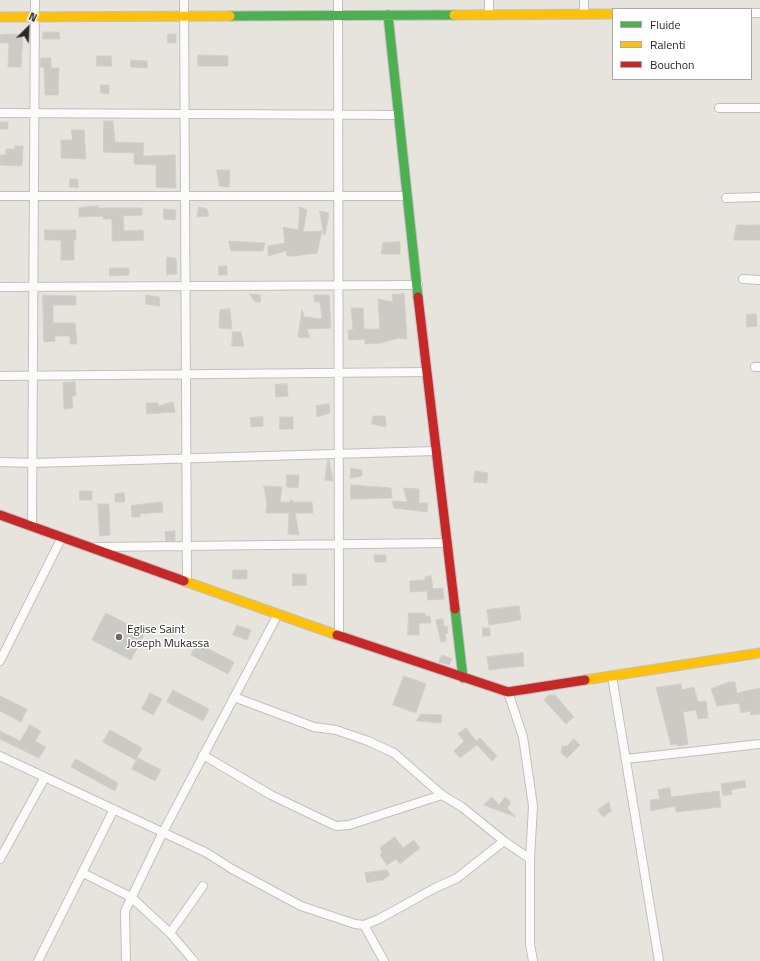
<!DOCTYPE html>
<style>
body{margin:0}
#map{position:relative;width:760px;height:961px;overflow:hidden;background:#e7e4de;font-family:"Titillium Web",sans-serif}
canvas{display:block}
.legend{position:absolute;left:612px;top:8px;width:140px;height:72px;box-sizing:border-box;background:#fff;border:1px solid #a9a9a9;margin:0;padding:5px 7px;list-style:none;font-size:12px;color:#292929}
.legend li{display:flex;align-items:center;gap:8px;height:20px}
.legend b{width:20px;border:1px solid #a9a9a9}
.north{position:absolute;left:8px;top:8px;width:40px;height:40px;-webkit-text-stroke:3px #fff;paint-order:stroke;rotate:24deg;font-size:11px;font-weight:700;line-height:16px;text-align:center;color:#292929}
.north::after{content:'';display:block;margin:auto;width:14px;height:18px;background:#292929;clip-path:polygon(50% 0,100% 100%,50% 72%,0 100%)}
</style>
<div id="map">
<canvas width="760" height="961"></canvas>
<ul class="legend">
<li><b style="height:5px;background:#4caf50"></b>Fluide</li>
<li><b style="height:5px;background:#ffc107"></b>Ralenti</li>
<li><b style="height:5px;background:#c62828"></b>Bouchon</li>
</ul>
<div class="north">N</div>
</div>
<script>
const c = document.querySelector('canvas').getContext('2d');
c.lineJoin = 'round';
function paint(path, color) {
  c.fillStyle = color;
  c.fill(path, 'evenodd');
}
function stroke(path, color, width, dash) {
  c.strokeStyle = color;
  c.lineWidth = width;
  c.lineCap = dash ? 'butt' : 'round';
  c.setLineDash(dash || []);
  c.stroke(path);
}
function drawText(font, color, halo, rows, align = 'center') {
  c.font = font + ' "Titillium Web",sans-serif';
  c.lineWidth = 3;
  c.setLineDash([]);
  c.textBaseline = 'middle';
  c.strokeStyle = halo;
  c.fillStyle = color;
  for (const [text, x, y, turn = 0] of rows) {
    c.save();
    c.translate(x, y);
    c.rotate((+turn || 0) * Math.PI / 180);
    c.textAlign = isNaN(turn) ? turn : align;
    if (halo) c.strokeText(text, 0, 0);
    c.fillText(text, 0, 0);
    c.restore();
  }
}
const building = new Path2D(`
 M43,32h16l1,7h-17z
 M11,34l12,1 -2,32h-13l1,-24h-9v-8z
 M168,34h8v9h-8z
 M198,55l30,1v10h-30z
 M97,56h14l1,10h-15z
 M41,58h10v10h8l-1,27h-13l-1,-28h-3z
 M131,60l16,1v7l-16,-1z
 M101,85h8v9l-8,-1z
 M104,121h9l2,21 29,1 -1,13 32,-1 1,33 -20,-1v-22l-22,-1v-11l-30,-1z
 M0,122h8v7h-8z
 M72,130h12l2,29 -25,-1v-18h11z
 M15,146h8l-1,20 -22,-1v-10h6v-6h9z
 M217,170h13l-1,17 -9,-1z
 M70,179h8v9l-8,-1z
 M98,206l-1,2h45v7l-19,1 1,15 19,-1 1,10 -32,1v-22h-9v-3l-24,1v-9z
 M199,207l8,2 2,7 -12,1z
 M300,207l7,3 -4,22 19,-1 -5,22 -23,3h-7l-1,-5 -18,5v-10l17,-3 -2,-16 15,3z
 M164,209l12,1 -1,10 -11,-1z
 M320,211l9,2 -4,22h-1z
 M737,225h23v15h-26z
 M45,230h31v10h-2v20h-13v-20h-16z
 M229,241l36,2 -2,8h-32z
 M400,242v12h-19l2,-11z
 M167,257l9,1 1,16 -10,1z
 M219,266h8v9h-8z
 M110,268h19v7l-19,1z
 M250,294l10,1 1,7h-6z
 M404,294l3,45 -8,-1 -18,5 -16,1v-5l-16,1 -1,-10h5l-2,-22h12l1,21h16l-2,-30 15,3 -1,-7z
 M43,295l33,1v9h-23v18h22l2,21h-7v-8h-15v5l-11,1z
 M146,295l13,2 1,9 -14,-2z
 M314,295h15l2,33 -24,1 3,9 -12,-1 4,-28 2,8 18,2 -2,-17h-5z
 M230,309l2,20 -13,-1 1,-18z
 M756,314l1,12 -10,1 -1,-12z
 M233,332h8l3,14h-12z
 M75,382l1,14h-4l1,12 -9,1 -1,-26z
 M287,384l1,12 -12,1 -1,-12z
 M173,402l2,10 -28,2 -1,-11h12v3z
 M329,404l1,9 -13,4 -1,-11z
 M373,416h12l1,11 -14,-3z
 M263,417v9l-12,1 -1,-9z
 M280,417h13v12h-13z
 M328,460h1l4,21 -8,-1z
 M351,468l11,2v6l-11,2z
 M475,471l13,2 -1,10 -13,-1z
 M287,475h12l-1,13 -11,-1z
 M351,485l40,3 1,10 -41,1z
 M264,486l18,1 -2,15h10v-2h3v2h19l1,11h-18l4,22 -11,-1 1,-21h-23l1,-7z
 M404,488l15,1v14h9l-1,9 -33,-4 -2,-7 15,1z
 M80,491h12v9h-12z
 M124,493l1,9h-10v-8z
 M162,502l1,10 -23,2v3h-8l-1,-11z
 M98,504h11l1,31 -10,1z
 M175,531v10h-9l-1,-9z
 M374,555h12v7h-11z
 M233,570h14v9h-14z
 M293,574h13l1,11 -14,1z
 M431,576l2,13 10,-1 1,11 -16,1 -1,-9 -17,1v-11l15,-1v-3z
 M519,606l2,14 -32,5 -2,-15z
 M106,613l39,20 -14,27 -39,-20z
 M409,613h16v3h5l1,7h-12v12h-11z
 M443,619l1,8 3,-1 1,7 -3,1 1,7 -5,1 -5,-22z
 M237,625l14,5 -4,10 -14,-5z
 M483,628h7v8h-7z
 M197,643l37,19 -6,12 -37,-19z
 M523,653l1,13 -35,4 -2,-13z
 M442,655l10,4 -3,6 -10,-3z
 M404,676l22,8 -10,29 -23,-8z
 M729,682h6l2,11 23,-5v26l-9,1 -1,-4 -9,2 -2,-10 -22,3 -6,-17z
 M681,684l1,6 12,-3 4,15 8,-1 2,17 -10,1 -2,-9 -13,2 5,32 -10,2 -1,-2 -6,1 -15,-57z
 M173,690l36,19 -6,12 -36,-19z
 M150,693l12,6 -9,16 -11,-6z
 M549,695h6l19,22 -8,7 -22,-24z
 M0,696l27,13 -6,13 -21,-11z
 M421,714l21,1 -1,8 -24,-2z
 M30,725l11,6 -6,10 11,6 -7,11 -39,-19v-8l20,10z
 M466,728l10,13 4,-3 17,18 -5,5 -15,-16 -17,13 -6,-7 10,-10 -6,-7z
 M110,730l32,18 -6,12 -33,-18z
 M574,739l6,6 -13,13 -6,-5 1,-7h5z
 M138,758l23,12 -6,11 -23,-12z
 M76,759l42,24 -3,8 -44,-24z
 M745,781l1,6 -15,3 1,4 -9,2 -2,-12z
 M670,788l1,9 48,-6 2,16 -45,5 -1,-6 -24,5 -1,-11 10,-1 -2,-9z
 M492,797l7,8 6,-8 6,5 -4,6 9,9 -32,-12z
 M609,802l2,9 -8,6 -5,-7z
 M395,837l8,11 11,-8 6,8 -20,16 -4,-5 -9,6 -7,-10 2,-2 -2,-5z
 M387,870l3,5 -9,6 -1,-1 -13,3 -2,-10z`);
paint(building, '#cccac5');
stroke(building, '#d2cfca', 1);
const street = new Path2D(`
 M184,0l3,582
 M338,0l1,636
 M751,13h9
 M489,14v-14
 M584,14v-14
 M719,108h41
 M0,113l399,2
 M0,196h408
 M726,198l34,-1
 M743,279l17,1
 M0,287l418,-2
 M755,367h5
 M0,376l427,-4
 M0,462l33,1 402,-12
 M32,526l3,-526
 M97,547l349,-4
 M0,661l62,-124
 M612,676l47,285
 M508,692l15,45 10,69 -3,53v85l3,17
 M234,697l80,30 22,3 32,11 26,12 48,42 20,12 42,34 26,18
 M203,755l68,40 48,23 17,8 13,-1 93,-30
 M0,756l207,97 25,16 69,37 54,18 9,1 15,-6 56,-31 22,-10 47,-37
 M626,759l134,-15
 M0,859l45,-82
 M83,873l48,24 39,36 24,28
 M364,925l20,36
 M170,933l33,-47
 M38,961l76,-152
 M126,961l-1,-50 38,-79 115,-218`);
const fast = new Path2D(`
 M388,15l30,282
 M230,16l224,-1
 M455,609l8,69`);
const slow = new Path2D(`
 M454,15l159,-1
 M0,17l230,-1
 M184,581l153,54
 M585,680l175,-27`);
const jam = new Path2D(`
 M418,297l37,312
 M0,515l184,66
 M337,635l171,57 77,-12`);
stroke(street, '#c1c0c0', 10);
stroke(fast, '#c1c0c0', 11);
stroke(slow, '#c1c0c0', 11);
stroke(jam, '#c1c0c0', 11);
stroke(street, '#fbfbfa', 8);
stroke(fast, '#4caf50', 9);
stroke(slow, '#ffc107', 9);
stroke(jam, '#c62828', 9);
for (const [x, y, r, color] of [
 [119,637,4,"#6c6a68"]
]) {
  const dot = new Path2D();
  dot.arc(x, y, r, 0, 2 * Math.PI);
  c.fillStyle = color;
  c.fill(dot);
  stroke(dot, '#fff', 1.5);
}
drawText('12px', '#292929', '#fff', [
 ["Eglise Saint",127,630],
 ["Joseph Mukassa",127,644]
], 'left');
</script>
